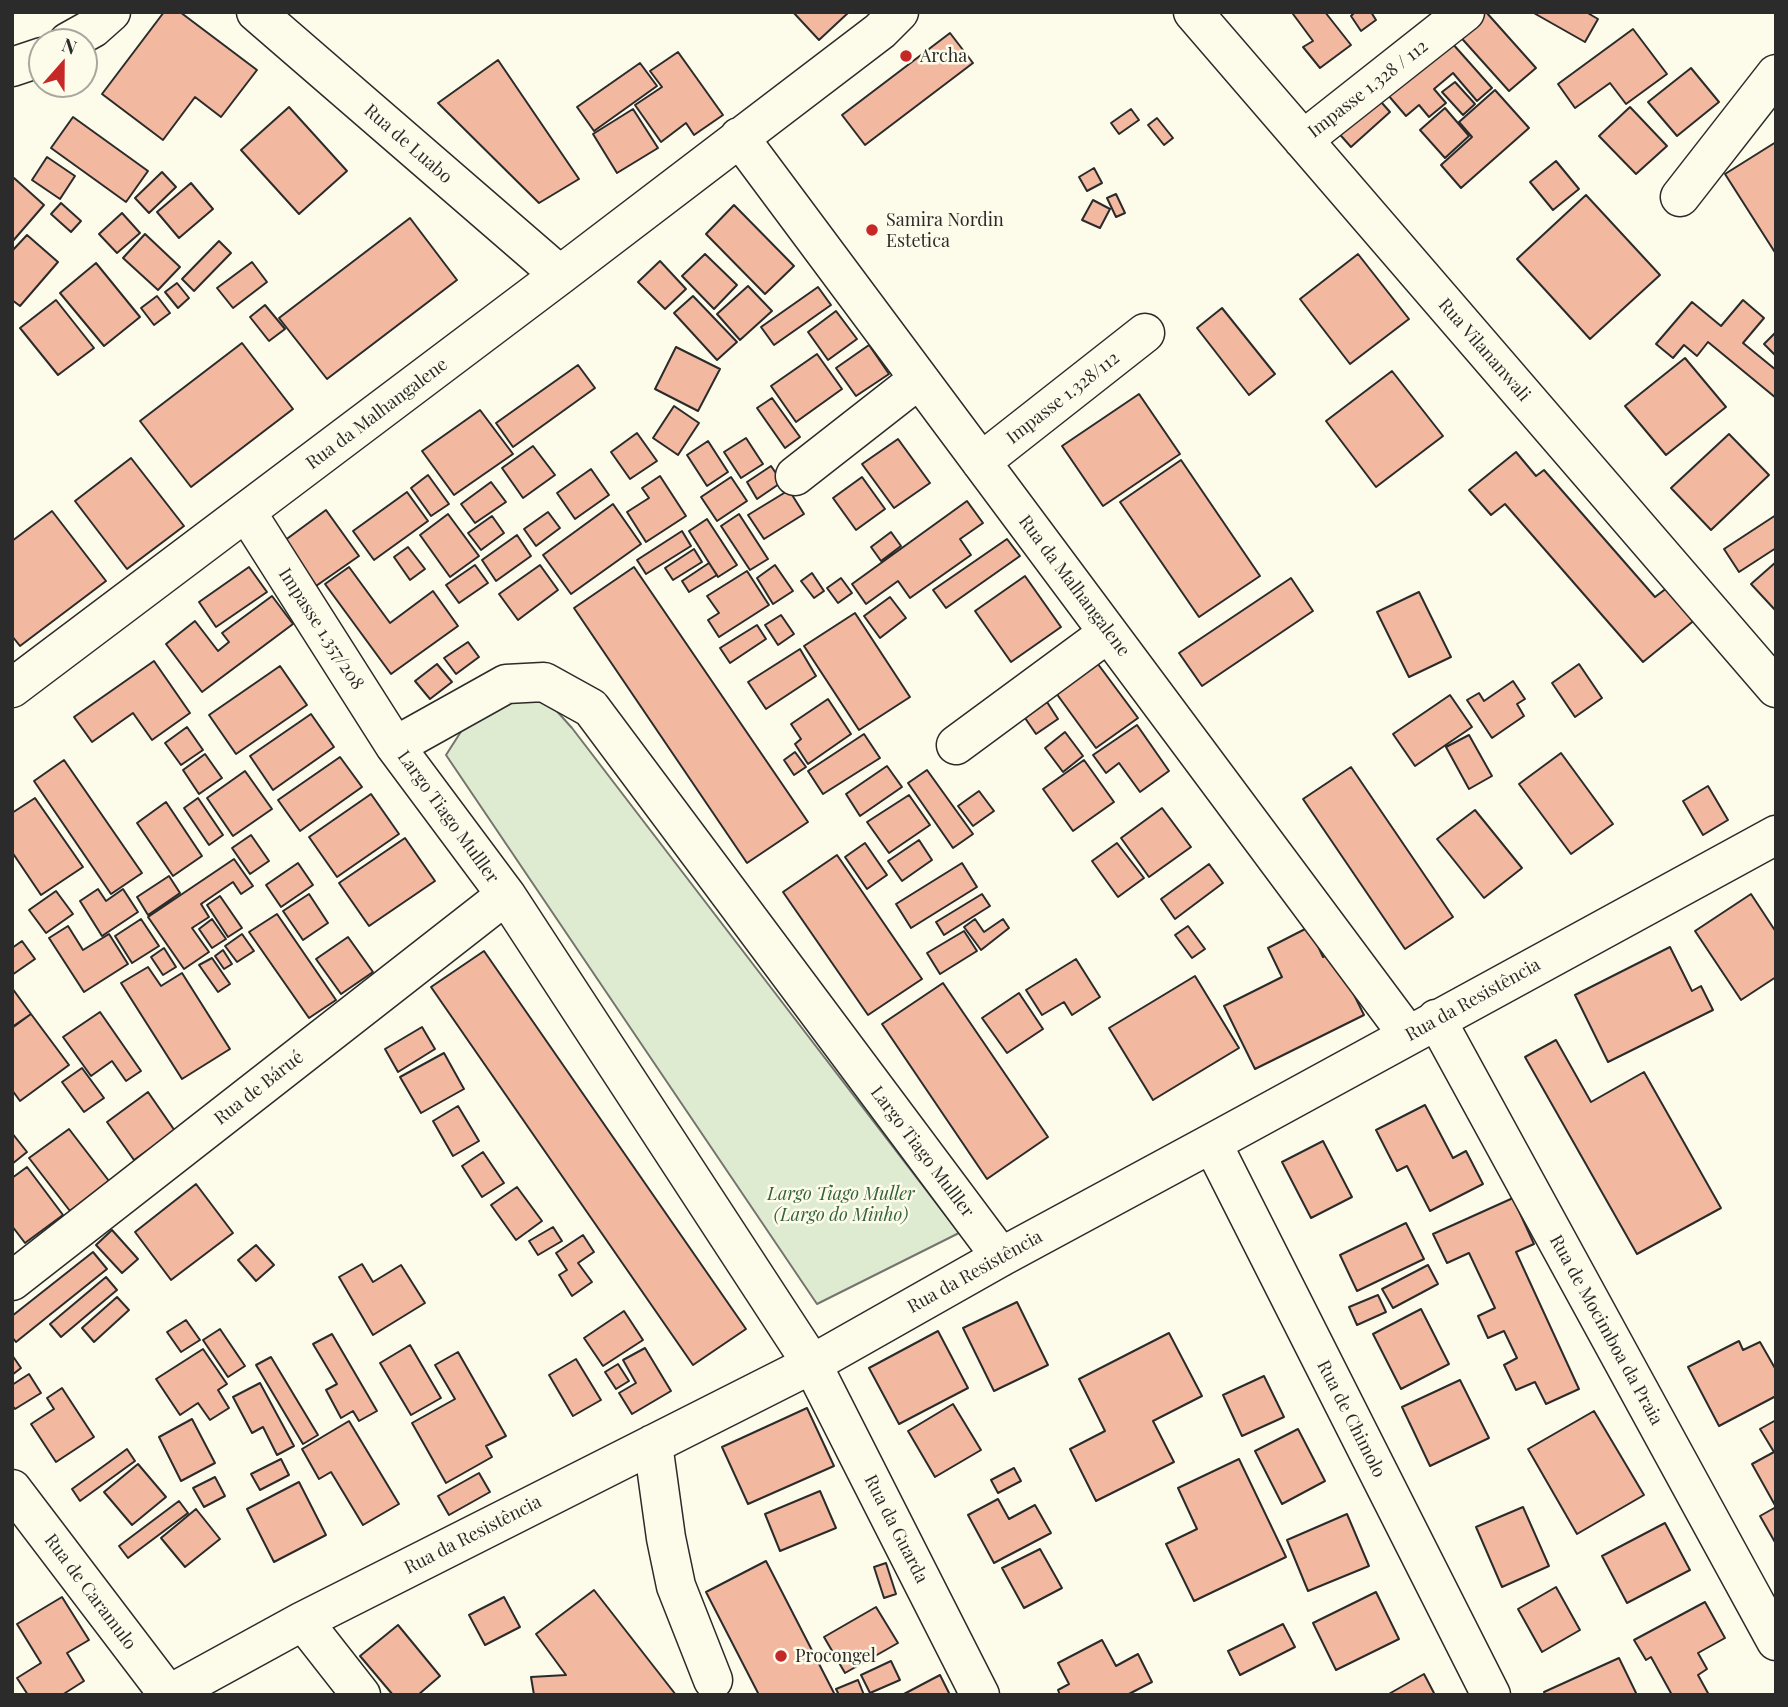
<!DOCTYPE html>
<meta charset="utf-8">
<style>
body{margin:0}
#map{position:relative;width:1788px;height:1707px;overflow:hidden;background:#fdfbea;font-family:"Playfair Display",serif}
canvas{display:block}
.frame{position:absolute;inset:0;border:14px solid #2b2b2b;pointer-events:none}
.north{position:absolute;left:28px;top:28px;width:70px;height:70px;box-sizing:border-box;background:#fdfbea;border:2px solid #a9a89e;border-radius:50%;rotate:21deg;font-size:19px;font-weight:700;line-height:28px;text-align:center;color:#2b2b2b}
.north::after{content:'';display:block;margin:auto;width:24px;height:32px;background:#c62828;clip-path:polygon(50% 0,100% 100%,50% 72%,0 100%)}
</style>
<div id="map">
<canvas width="1788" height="1707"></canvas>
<div class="frame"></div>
<div class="north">N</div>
</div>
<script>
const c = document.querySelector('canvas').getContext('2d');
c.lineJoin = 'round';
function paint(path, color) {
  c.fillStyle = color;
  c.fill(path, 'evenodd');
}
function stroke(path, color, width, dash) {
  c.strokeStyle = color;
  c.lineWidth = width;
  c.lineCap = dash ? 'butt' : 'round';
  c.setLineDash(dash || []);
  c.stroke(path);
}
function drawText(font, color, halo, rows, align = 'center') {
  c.font = font + ' "Playfair Display",serif';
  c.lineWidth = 5;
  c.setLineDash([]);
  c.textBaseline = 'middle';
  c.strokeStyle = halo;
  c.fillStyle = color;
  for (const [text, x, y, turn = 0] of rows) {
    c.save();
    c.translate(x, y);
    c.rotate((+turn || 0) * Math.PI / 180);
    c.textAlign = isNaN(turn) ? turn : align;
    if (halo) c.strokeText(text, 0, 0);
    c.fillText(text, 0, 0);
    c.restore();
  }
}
const green = new Path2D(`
 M528,688l26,20 18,20 387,505 -142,71 -371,-549 25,-39z`);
paint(green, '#deebd1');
stroke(green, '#74746e', 2);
const building = new Path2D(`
 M164,12h16l77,58 -36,47 -26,-20 -32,43 -61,-46z
 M793,12h56l-30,28z
 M1296,12h29l26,33 -31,23 -17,-21 10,-6 -20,-27z
 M1355,12h16l5,8 -15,11 -10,-15z
 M1478,12h8l50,56 -27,23 -53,-59z
 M1532,12h54l12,7 -13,23z
 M1633,29l34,45 -41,30 -16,-21 -35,25 -17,-24z
 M950,33l23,30 -108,82 -23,-30z
 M1444,34l48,54 -15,13 -24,-28 -19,16 12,14 -17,14 -10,-12 -13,11 -24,-28z
 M678,52l45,63 -29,20 -8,-12 -25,19 -26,-37 27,-18 -12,-16z
 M498,60l81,119 -40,24 -101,-100z
 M640,63l17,23 -63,45 -17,-24z
 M1691,68l28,34 -42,34 -29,-34z
 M1455,82l20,22 -12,11 -21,-23z
 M1495,90l34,38 -68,60 -20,-23 31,-28 -13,-15z
 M1374,94l16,18 -39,35 -16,-18z
 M289,107l58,64 -48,43 -58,-64z
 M1630,107l37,39 -31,28 -37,-38z
 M1445,108l24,28 -24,22 -25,-28z
 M633,109l25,39 -41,25 -24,-39z
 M1131,109l8,11 -20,14 -8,-11z
 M73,117l75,54 -22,31 -75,-54z
 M1157,118l16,20 -9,7 -16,-20z
 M1776,142v112l-51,-80z
 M47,157l28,19 -15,23 -28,-19z
 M1556,161l23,28 -26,21 -23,-28z
 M1094,168l8,15 -15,8 -8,-14z
 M162,172l14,15 -27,26 -14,-15z
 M14,178l30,27 -32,37v-62z
 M191,183l22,26 -34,29 -22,-26z
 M1116,194l9,19 -9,4 -9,-19z
 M1586,195l74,80 -70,64 -73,-80z
 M1093,200l17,9 -10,19 -18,-8z
 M61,203l20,18 -10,11 -20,-18z
 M734,205l60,61 -29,28 -59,-60z
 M122,213l18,20 -23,20 -18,-19z
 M410,218l47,62 -130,99 -48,-61z
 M145,234l35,33 -22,23 -35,-32z
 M27,235l31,27 -38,44 -8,-6v-49z
 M219,241l12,12 -37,38 -12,-12z
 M705,254l32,31 -23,24 -32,-33z
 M1358,254l51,65 -59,45 -50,-65z
 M660,261l26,28 -21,20 -27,-27z
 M252,262l15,20 -34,26 -16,-20z
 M96,263l44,54 -36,29 -44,-53z
 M177,283l12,15 -11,10 -13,-16z
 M748,286l24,25 -32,29 -23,-26z
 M818,287l13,18 -57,40 -13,-18z
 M157,296l13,17 -16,12 -13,-17z
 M693,296l44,46 -20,18 -43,-47z
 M56,300l38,48 -36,27 -38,-47z
 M1743,300l21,18 -21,25 33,27v28l-68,-56 -11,14 -13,-11 -11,13 -17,-14 36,-42 29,24z
 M265,305l20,24 -16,12 -19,-24z
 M1222,308l53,66 -26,21 -52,-67z
 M836,311l21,28 -29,21 -20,-28z
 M1776,332v24l-12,-12z
 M242,343l51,66 -102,78 -51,-66z
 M869,345l20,29 -33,22 -20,-28z
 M676,347l44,22 -22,42 -43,-22z
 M817,354l25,35 -46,33 -25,-36z
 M1685,358l41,49 -60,48 -41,-49z
 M578,365l17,23 -82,59 -17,-24z
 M1392,371l51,65 -67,51 -50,-66z
 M1139,394l41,60 -77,52 -41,-60z
 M772,398l28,39 -15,11 -28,-40z
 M674,406l25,17 -21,32 -25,-17z
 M480,410l33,44 -59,41 -32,-44z
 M637,433l20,28 -27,18 -19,-27z
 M1729,434l40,41 -58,55 -40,-42z
 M746,438l17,26 -22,14 -17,-26z
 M898,439l32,44 -36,25 -32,-44z
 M708,441l20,31 -21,14 -20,-31z
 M533,446l22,29 -32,23 -21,-30z
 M1516,452l20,24 8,-6 111,127 21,-16 26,33 -59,48 -138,-158 -14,11 -22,-25z
 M131,458l53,68 -57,43 -52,-68z
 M1181,460l79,116 -61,41 -79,-115z
 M771,466l11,16 -25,17 -10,-17z
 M591,469l18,26 -34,24 -18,-26z
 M428,475l21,29 -18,12 -20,-28z
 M660,476l26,40 -40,26 -19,-30 22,-14 -7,-10z
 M731,477l16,24 -30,20 -16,-24z
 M862,477l23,32 -29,21 -23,-32z
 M491,482l15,20 -31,21 -14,-19z
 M789,490l15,24 -40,25 -16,-24z
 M407,492l21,29 -54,39 -21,-29z
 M967,501l16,22 -23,16 11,16 -61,43 -12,-17 -32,23 -14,-20z
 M613,504l28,40 -70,50 -28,-39z
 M326,510l33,46 -43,30 -32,-45z
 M52,511l54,70 -86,65 -8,-10v-95z
 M548,512l12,16 -24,18 -12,-17z
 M448,514l31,42 -29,21 -30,-42z
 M739,514l29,45 -18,11 -29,-44z
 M1776,515v33l-37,24 -15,-23z
 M492,516l12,17 -23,17 -13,-17z
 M707,519l30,46 -19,12 -29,-46z
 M682,531l9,15 -45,28 -9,-14z
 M891,532l10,14 -20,15 -10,-14z
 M517,535l14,21 -35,25 -14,-21z
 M1007,539l13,17 -74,52 -13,-18z
 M408,547l17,22 -15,11 -16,-23z
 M694,549l8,13 -29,18 -8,-12z
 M1776,562v49l-25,-27z
 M709,563l8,12 -28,17 -7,-11z
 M475,565l13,18 -29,20 -13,-18z
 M540,565l18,25 -40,30 -19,-26z
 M775,565l18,26 -20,13 -16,-26z
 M249,567l18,25 -51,35 -17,-25z
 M349,567l41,56 43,-32 25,35 -67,48 -66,-90z
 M634,567l174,255 -61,41 -173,-255z
 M747,571l22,34 -50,32 -11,-17 11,-7 -12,-17z
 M812,573l12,18 -10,7 -13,-17z
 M1025,576l36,51 -50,35 -36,-51z
 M841,578l11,15 -14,10 -11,-15z
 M1291,578l22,33 -111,75 -23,-33z
 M1419,592l32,65 -42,20 -32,-65z
 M272,596l21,28 -91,68 -36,-48 29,-23 23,30 11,-9 -7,-9z
 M890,597l16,21 -26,20 -16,-22z
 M855,613l55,84 -51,33 -55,-84z
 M781,615l13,19 -16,11 -13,-20z
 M757,625l9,14 -36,24 -10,-15z
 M468,642l11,15 -23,17 -12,-16z
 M800,649l16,27 -50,33 -18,-27z
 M1089,652l49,66 -42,30 -48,-66z
 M154,661l36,52 -38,27 -19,-27 -41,29 -18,-25z
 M437,664l15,18 -22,17 -15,-18z
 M1579,664l23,34 -27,19 -23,-34z
 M280,666l27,39 -71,49 -27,-39z
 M1513,681l12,18 -8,5 7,12 -32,22 -25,-38 12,-7 5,8z
 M1450,695l22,32 -57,39 -22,-32z
 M828,699l23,35 -43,30 -13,-20 6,-5 -10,-15z
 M1047,702l11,17 -22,15 -11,-16z
 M311,714l23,33 -61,43 -23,-34z
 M1137,725l32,46 -29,21 -21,-29 -13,10 -13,-18z
 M187,727l16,23 -22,15 -16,-22z
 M1065,732l18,24 -20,16 -18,-24z
 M864,734l16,24 -57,36 -15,-23z
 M1469,735l23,41 -23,13 -23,-42z
 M795,752l11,15 -12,8 -10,-15z
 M1561,753l52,71 -42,30 -52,-70z
 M205,754l17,24 -23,16 -16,-24z
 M340,757l22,30 -62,44 -22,-31z
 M64,760l78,113 -31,21 -77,-113z
 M1084,760l30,42 -41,29 -30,-42z
 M887,766l15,21 -42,29 -14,-22z
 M1351,767l102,150 -48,32 -102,-150z
 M927,770l46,64 -20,14 -45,-65z
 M245,771l27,38 -39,27 -26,-38z
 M1708,786l20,34 -25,15 -20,-34z
 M979,791l15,20 -21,15 -15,-20z
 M371,794l28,40 -62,43 -28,-40z
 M909,795l21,30 -41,28 -22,-31z
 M35,798l48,69 -42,28 -29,-43v-39z
 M198,798l25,37 -14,10 -25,-37z
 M166,802l36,54 -29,20 -36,-53z
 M1162,808l29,39 -42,30 -28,-39z
 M1475,810l47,58 -38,30 -47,-59z
 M251,835l18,26 -19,13 -18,-26z
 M405,838l30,43 -66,45 -30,-43z
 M919,840l13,20 -30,21 -14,-20z
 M865,843l22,32 -20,14 -22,-32z
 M1117,843l27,35 -26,19 -26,-36z
 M837,855l85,124 -54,36 -85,-123z
 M234,859l19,27 -12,8 -8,-12 -32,22 8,13 -17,11 17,24 -25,17 -36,-52z
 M298,863l15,22 -32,22 -15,-22z
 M962,863l15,24 -66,41 -15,-24z
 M1209,864l14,19 -48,36 -14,-20z
 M169,876l11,17 -32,22 -11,-18z
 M98,889l8,12 17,-12 15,23 -36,24 -22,-35z
 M56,891l17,23 -27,19 -17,-23z
 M309,894l19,29 -25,17 -20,-29z
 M982,894l8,12 -46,29 -8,-13z
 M1751,894l25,38v45l-35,23 -46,-69z
 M220,896l22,32 -14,9 -21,-32z
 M277,914l59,86 -27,18 -60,-86z
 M141,919l18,27 -27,17 -17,-27z
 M212,919l14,20 -14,9 -13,-19z
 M975,919l9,13 19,-13 6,9 -28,22 -17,-23z
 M68,926l15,24 26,-16 19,30 -44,28 -35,-54z
 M1188,926l17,23 -13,9 -17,-23z
 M1309,927l14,30 10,-5 31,63 -109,54 -31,-63 58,-29 -14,-29z
 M964,931l13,20 -37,23 -13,-21z
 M242,934l12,17 -17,11 -12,-16z
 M348,937l25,35 -32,22 -25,-35z
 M22,941l13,18 -23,16v-27z
 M1670,947l22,44 9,-5 12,24 -105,52 -33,-67z
 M164,948l12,19 -13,8 -12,-18z
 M223,950l9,14 -8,5 -9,-13z
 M484,951l262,378 -53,36 -262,-378z
 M212,958l18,26 -12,8 -19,-27z
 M1076,959l24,38 -28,18 -8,-13 -22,13 -16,-25z
 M148,967l13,19 21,-13 48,76 -48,30 -61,-96z
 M1195,976l44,72 -86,52 -44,-72z
 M943,983l105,154 -61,42 -105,-155z
 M12,988l19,26 -19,13z
 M1019,993l24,36 -36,24 -25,-35z
 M100,1012l41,59 -15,10 -14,-20 -21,15 -28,-39z
 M31,1014l38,51 -49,36 -8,-11v-62z
 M422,1027l13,22 -37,23 -13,-23z
 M1556,1040l35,62 53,-30 77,136 -84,46 -112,-197z
 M444,1053l20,36 -43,24 -21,-36z
 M82,1068l22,30 -20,14 -22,-30z
 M148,1092l27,39 -41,29 -27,-38z
 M1425,1105l28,53 13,-7 17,33 -53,27 -23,-45 -10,5 -21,-41z
 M458,1106l21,35 -26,15 -20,-35z
 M69,1129l40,52 -39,30 -41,-53z
 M12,1133l15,19 -15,12z
 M1323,1141l29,56 -41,21 -29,-56z
 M483,1152l21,31 -22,14 -20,-31z
 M27,1167l36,48 -38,28 -13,-17v-48z
 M196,1184l37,49 -62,47 -36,-48z
 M517,1187l25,34 -26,19 -25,-35z
 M1513,1198l21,46 -18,8 63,137 -33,15 -11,-22 -19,8 -12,-25 13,-7 -13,-27 -16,7 -10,-22 17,-8 -26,-55 -22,10 -14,-29z
 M1406,1223l18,36 -67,32 -17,-36z
 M553,1227l9,14 -24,14 -9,-14z
 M112,1230l26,29 -16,14 -26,-28z
 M583,1235l11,17 -16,11 14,19 -20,14 -13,-21 8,-5 -11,-17z
 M256,1245l18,20 -18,16 -18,-21z
 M93,1252l14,17 -91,73 -4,-5v-21z
 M362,1264l11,18 28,-17 24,38 -52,32 -34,-58z
 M1428,1265l10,19 -45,24 -11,-19z
 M106,1277l11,13 -56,47 -11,-13z
 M1378,1295l8,17 -29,13 -8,-18z
 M117,1297l12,13 -35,32 -12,-14z
 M1017,1302l31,63 -54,26 -31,-63z
 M1421,1309l28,55 -48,25 -28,-55z
 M624,1311l19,29 -40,26 -19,-28z
 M186,1320l14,20 -19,12 -14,-20z
 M220,1329l25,37 -17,11 -25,-37z
 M938,1331l30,57 -69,36 -30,-56z
 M1169,1333l33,63 -49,25 21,41 -78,39 -26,-52 35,-18 -26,-52z
 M332,1334l45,77 -18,10 -6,-10 -12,7 -15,-28 11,-6 -24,-40z
 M1739,1341l4,9 17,-8 16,28v26l-57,30 -31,-59z
 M410,1345l31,53 -30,17 -31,-52z
 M645,1348l26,43 -39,23 -13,-21 17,-10 -13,-23z
 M203,1349l24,35 -9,6 11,18 -19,12 -12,-17 -18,12 -24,-36z
 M458,1352l48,84 -20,10 6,11 -46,26 -34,-60 43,-24 -20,-34z
 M12,1355l9,13 -9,7z
 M271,1357l47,78 -15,9 -47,-79z
 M576,1359l25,41 -28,16 -24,-41z
 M618,1364l11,17 -13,8 -11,-17z
 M29,1374l12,19 -26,16 -3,-4v-20z
 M1264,1376l20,41 -42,19 -19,-41z
 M1460,1380l29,58 -59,28 -28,-59z
 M260,1383l34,63 -17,9 -14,-28 -11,6 -19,-36z
 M62,1388l32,49 -38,25 -25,-38 23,-15 -7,-11z
 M953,1404l28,46 -46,27 -27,-46z
 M807,1408l27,58 -86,38 -26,-57z
 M1594,1411l50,84 -67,39 -49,-85z
 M192,1419l23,44 -34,18 -22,-44z
 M1776,1420v87l-24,-43 22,-12 -14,-23z
 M349,1421l50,83 -36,21 -32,-53 -12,7 -17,-30z
 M1298,1429l27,52 -43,23 -27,-53z
 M127,1449l8,12 -55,40 -8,-12z
 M281,1459l8,16 -29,15 -9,-16z
 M1239,1459l47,98 -92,44 -28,-57 31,-15 -19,-41z
 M138,1464l28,33 -34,28 -28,-33z
 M1014,1468l7,13 -23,12 -7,-13z
 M479,1473l11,19 -41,23 -11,-19z
 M215,1477l10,19 -21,11 -11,-19z
 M299,1482l27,53 -52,27 -27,-53z
 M820,1491l16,37 -56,23 -15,-37z
 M998,1499l11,20 26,-14 16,28 -57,30 -26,-48z
 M179,1501l9,12 -60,45 -9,-12z
 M1523,1507l26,59 -47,21 -26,-60z
 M1776,1507v37l-16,-28z
 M196,1509l24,30 -35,28 -24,-29z
 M1347,1514l22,52 -61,25 -21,-51z
 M1665,1523l25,47 -63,33 -25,-47z
 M1040,1549l22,39 -38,20 -22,-40z
 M766,1561l69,134h-76l-53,-103z
 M886,1563l10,31 -12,4 -10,-31z
 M1556,1587l24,43 -38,22 -24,-43z
 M594,1590l82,105h-142l-3,-18 35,-2 -30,-41z
 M1376,1592l23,47 -63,31 -23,-47z
 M62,1597l27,43 -22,13 17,28 -22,14h-34l-11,-17 24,-15 -24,-39z
 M504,1597l16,30 -35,18 -16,-30z
 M1705,1602l20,36 -27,15 9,16 -9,6 11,20h-37l-21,-38 -5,3 -12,-20z
 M876,1607l22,36 -53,30 -21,-36z
 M1283,1624l12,23 -55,28 -12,-24z
 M398,1625l42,51 -22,19h-25l-33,-39z
 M1102,1640l14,26 22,-12 14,28 -25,13h-67l-2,-5 11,-6 -11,-21z
 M1619,1658l18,37h-92l-1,-3z
 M891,1661l9,19 -30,13 -9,-18z
 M1424,1674l11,21h-48z
 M940,1675l10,20h-48z
 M858,1680l6,15h-25l-3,-6z`);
paint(building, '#f2b8a0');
stroke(building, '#2b2b2b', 2);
const minor = new Path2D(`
 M256,12l304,263
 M1193,12l583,676
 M68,42l25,-14 18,-16
 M12,67l30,-10
 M739,137l669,898
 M1303,140l162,-128
 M1680,197l96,-123
 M981,462l164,-129
 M795,476l124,-97
 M247,513l148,233 111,149 306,469 168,331
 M12,688l548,-413 320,-244 19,-19
 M956,745l152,-112
 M395,746l111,-62 38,-2 47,26 410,549
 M1436,1019l340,622
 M1212,1143l279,552
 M12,1281l494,-386
 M653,1444l13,94 10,48 37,94
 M12,1489l156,205
 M303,1621l58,74
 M168,1695l135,-74 509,-257 189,-107 211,-114 564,-308`);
stroke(minor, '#2b2b2b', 41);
stroke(minor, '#fdfbea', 38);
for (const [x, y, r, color] of [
 [906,56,7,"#c62828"],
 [872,230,7,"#c62828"],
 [781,1656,7,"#c62828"]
]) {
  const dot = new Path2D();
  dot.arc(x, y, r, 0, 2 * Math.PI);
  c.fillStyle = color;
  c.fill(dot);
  stroke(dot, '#fdfbea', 2.5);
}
drawText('18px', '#2b2b2b', '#fdfbea', [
 ["Archa",920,56],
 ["Samira Nordin",886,220],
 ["Estetica",886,241],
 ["Procongel",795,1656]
], 'left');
drawText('18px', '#2b2b2b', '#fdfbea', [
 ["Impasse 1.328 / 112",1368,89,-38],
 ["Rua de Luabo",408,144,41],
 ["Rua Vilananwali",1484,350,49],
 ["Impasse 1.328/112",1063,398,-38],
 ["Rua da Malhangalene",377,414,-37],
 ["Rua da Malhangalene",1074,586,53],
 ["Impasse 1.357/208",321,629,57],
 ["Largo Tiago Mulller",448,817,54],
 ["Rua da Resistência",1473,1000,-29],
 ["Rua de Bárué",259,1088,-38],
 ["Largo Tiago Mulller",922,1152,53],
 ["Rua da Resistência",975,1272,-29],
 ["Rua de Mocimboa da Praia",1606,1330,61],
 ["Rua de Chimolo",1351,1419,63],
 ["Rua da Guarda",896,1529,63],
 ["Rua da Resistência",473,1535,-27],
 ["Rua de Caramulo",90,1592,53]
]);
drawText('italic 18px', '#34623c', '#fdfbea', [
 ["Largo Tiago Muller",841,1194],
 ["(Largo do Minho)",841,1215]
]);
</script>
